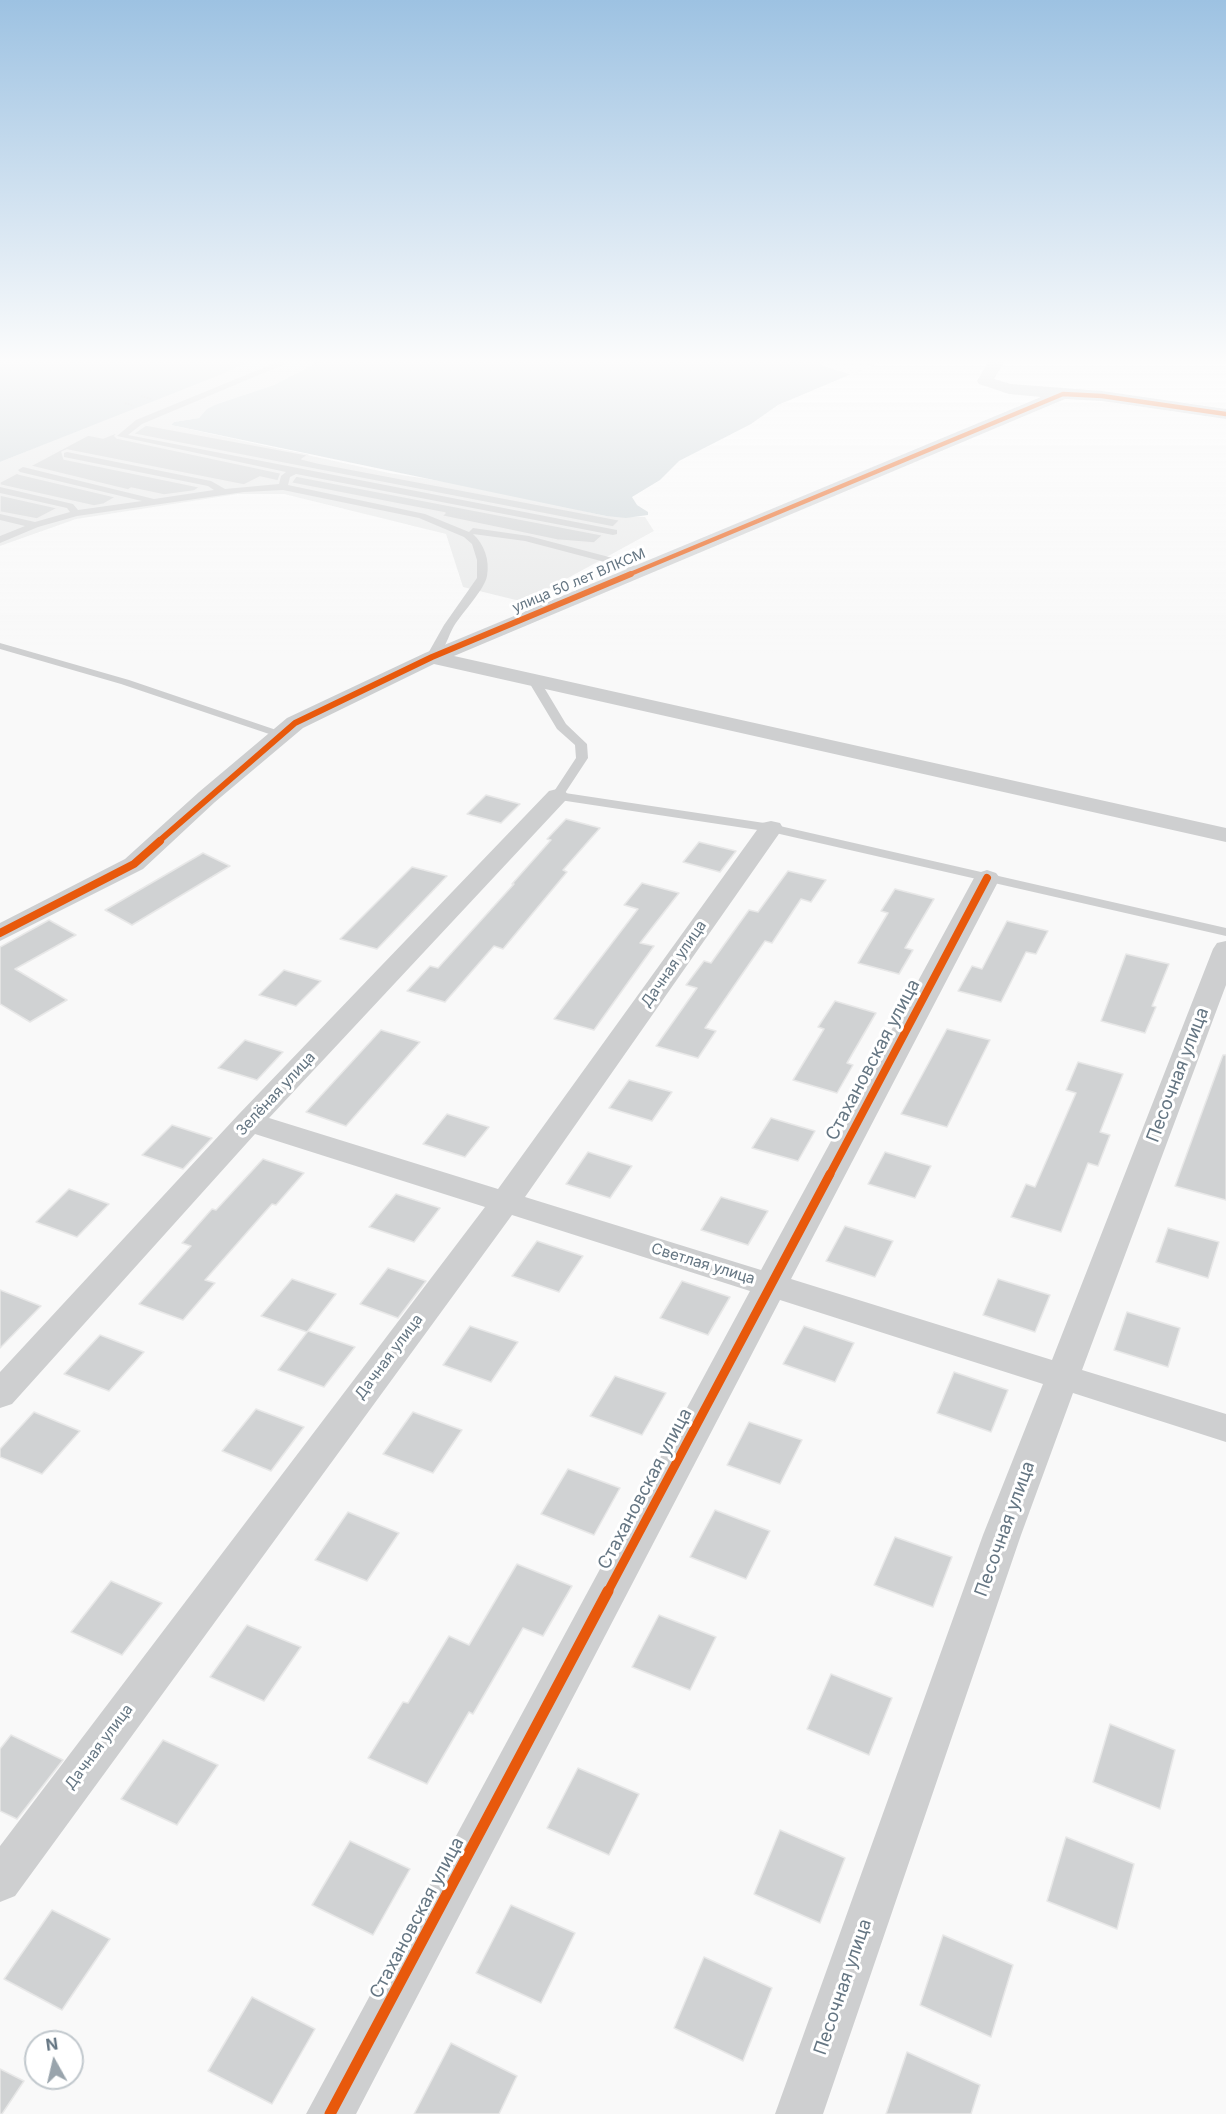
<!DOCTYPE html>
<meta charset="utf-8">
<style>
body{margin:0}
#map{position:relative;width:1226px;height:2114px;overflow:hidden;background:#f9f9f9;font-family:Inter,sans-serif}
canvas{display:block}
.north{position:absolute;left:24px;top:2030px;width:60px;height:60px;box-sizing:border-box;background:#fff;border:2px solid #c1c8cd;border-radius:50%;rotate:352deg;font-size:16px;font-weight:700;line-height:24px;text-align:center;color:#657683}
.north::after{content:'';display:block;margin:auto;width:21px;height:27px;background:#99a4ac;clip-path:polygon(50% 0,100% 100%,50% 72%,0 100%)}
</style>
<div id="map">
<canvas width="1226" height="2114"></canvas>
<div class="north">N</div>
</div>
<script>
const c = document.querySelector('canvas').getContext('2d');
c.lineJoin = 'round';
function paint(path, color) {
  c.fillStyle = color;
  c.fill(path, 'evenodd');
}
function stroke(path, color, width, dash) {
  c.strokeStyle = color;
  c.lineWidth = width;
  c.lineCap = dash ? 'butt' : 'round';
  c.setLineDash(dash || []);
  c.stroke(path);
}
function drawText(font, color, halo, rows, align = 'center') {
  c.font = font + ' Inter,sans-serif';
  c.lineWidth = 6;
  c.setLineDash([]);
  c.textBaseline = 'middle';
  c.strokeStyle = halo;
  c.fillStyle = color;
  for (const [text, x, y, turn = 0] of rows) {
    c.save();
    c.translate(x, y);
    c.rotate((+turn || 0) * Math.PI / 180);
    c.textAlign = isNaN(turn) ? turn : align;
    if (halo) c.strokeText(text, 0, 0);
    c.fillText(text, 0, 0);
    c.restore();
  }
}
paint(new Path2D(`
 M250,361h70l-46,24 -57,19 -18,14 -25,4 -3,3 218,48 90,14 127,29 39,1 9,14 -130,71 -61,-15 -17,-53 -162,-40h-46l-162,25 -76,27v-84z`), '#e8e9e9');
paint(new Path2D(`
 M250,361l-28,13 -222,88v-101z
 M320,361h562l-104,44 -27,19 -72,37 -19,19 -28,17 5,8 11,7v3l-22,3 -20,-2 -435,-91 3,-3 25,-4 8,-9 10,-5 57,-19z`), '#ced6d9');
paint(new Path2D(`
 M826,361h56l-30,14 -32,-10z`), '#f9f9f9');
const building = new Path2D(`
 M146,425l162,30 -6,4 16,4 302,57 -7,7 -480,-93z
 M118,432l-3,4 2,2 164,35 -3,8 -18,-4 -16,8 -177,-35 -5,2 2,7 136,28 -6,4 -30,4 -33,-7 -3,2 -98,-24 58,-31 15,3z
 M17,473l2,1 97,23 -12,7 -10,2 -94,-21v-3z
 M296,476l307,59 -9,8 -37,-3 -115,-24 3,-3 -154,-30z
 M0,495l58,13 -21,11 -37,-7z
 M486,795l34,9 -19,19 -34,-9z
 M566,819l34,9 -37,42 4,2 -64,77 -9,-3 -49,56 -38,-11 23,-25 8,2 76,-84h-2l39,-44 -4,-1z
 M699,842l37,9 -16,21 -37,-10z
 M203,853l27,13 -98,59 -27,-15z
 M412,867l35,9 -70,73 -37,-10z
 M788,871l38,9 -15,22 -10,-3 -29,44 -7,-2 -60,87 11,3 -18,27 -42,-12 41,-58 -11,-3 18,-24 7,2 38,-53 9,2z
 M642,883l37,10 -39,50 14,3 -60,84 -40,-11 84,-110 -14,-4z
 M895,889l39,10 -29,49 8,2 -14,24 -41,-11 30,-50 -7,-2z
 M49,920l27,15 -61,34 52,31 -37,22 -30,-18v-57z
 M1007,921l41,10 -12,23 -10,-2 -25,50 -43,-11 14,-25 10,3z
 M1126,954l43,10 -17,42 4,1 -11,26 -44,-12z
 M284,970l37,11 -25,25 -37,-11z
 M835,1001l41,12 -29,50 6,2 -16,28 -44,-13 31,-51 -6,-2z
 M947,1029l43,11 -43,87 -46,-13z
 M381,1030l39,12 -74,84 -40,-14z
 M245,1040l38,12 -26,28 -39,-12z
 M1223,1055h3v145l-51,-14z
 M1078,1062l45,12 -23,58 10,3 -12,31 -10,-3 -27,69 -50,-15 15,-33 9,3 41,-94 -10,-3z
 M629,1080l43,12 -20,29 -43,-13z
 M447,1114l42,13 -24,30 -42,-13z
 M771,1118l44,13 -17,30 -46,-13z
 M172,1125l40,13 -29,31 -41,-14z
 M588,1152l44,14 -22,32 -44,-14z
 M885,1152l46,14 -16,32 -47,-14z
 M263,1159l41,14 -28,32 -4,-1 -67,76 10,3 -32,37 -44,-16 52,-58 -9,-3 30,-34 4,1z
 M69,1189l40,15 -32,33 -41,-15z
 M396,1194l44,14 -26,34 -45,-15z
 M721,1197l47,14 -20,34 -47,-15z
 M845,1226l48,15 -18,36 -49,-16z
 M1168,1228l51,14 -11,36 -52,-16z
 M537,1241l46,15 -24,36 -47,-16z
 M388,1268l38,13 -28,37 -38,-14z
 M292,1279l44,15 -29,38 -46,-16z
 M998,1279l52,16 -15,37 -52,-17z
 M682,1281l48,16 -22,38 -48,-17z
 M0,1290l41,16 -41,42z
 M1127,1312l53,16 -12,39 -54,-17z
 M470,1326l48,16 -27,40 -48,-17z
 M804,1326l50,17 -19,39 -52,-18z
 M308,1331l47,16 -31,40 -46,-17z
 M100,1335l44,17 -35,39 -45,-17z
 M954,1372l54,18 -17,42 -54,-19z
 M615,1376l51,17 -24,42 -52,-19z
 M256,1409l48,18 -33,44 -49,-20z
 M34,1412l46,19 -38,43 -42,-17v-8z
 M413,1412l49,18 -29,43 -50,-19z
 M749,1422l53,18 -22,44 -53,-19z
 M568,1469l52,19 -26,47 -53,-21z
 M715,1510l55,21 -24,48 -56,-22z
 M348,1512l51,21 -32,48 -52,-21z
 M895,1537l57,20 -19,50 -59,-22z
 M517,1564l55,22 -29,50 -20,-8 -50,86 -4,-2 -42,72 -59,-26 35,-56 5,1 41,-67 20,9z
 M111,1581l51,22 -40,52 -51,-23z
 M659,1615l57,22 -26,53 -58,-23z
 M247,1625l54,22 -37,54 -54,-24z
 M831,1674l61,24 -23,57 -62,-26z
 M1110,1724l65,26 -15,59 -67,-27z
 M11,1735l52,25 -46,59 -17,-8v-62z
 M163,1740l55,25 -41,60 -56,-26z
 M578,1768l61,26 -30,61 -62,-27z
 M780,1830l65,28 -25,65 -66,-29z
 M1066,1837l68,27 -17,65 -70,-28z
 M350,1841l60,28 -37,66 -61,-30z
 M511,1905l64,28 -34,70 -65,-30z
 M52,1910l58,29 -48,71 -58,-31z
 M943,1935l70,30 -22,72 -71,-32z
 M704,1957l68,31 -29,73 -69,-33z
 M252,1997l63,32 -43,75 -64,-33z
 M451,2043l66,33 -18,38h-85z
 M907,2052l73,33 -9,29h-85z
 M0,2069l24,12 -22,33h-2z`);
paint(building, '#d0d2d3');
stroke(building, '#e8e8e8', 1.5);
stroke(new Path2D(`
 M141,396l10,3
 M125,403l9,3`), '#cbcccd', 2, [1.5, 1.5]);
paint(new Path2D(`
 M280,361h12l-150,63 -14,11 489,95v4l-4,1 -317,-61 -6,3 -2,8 137,29 44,18 4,-4 56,8 99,26 16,9 -5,3 -19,-8 -95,-25 -52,-7c11,10 17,26 14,42 -2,13 -25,37 -33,50 -6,10 -11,31 -22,34l-6,-3 18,-32 33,-47v-18l-5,-16 -8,-7 -45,-19 -136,-28 -39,2 -167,24 -39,11 -38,16v-7l25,-10 -25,-6v-6l35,8 35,-10 -3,-4 -67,-15v-6l73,17 5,6 64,-9 -122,-29 -2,-2 5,-3 131,32 60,-9 -6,-4 -144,-29v-4l3,-1 144,29 14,8 54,-5 2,-8 5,-4 -169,-36 19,-16z
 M0,643l129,37 159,54 -6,4 -4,-1 -157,-53 -121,-35z
 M533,676l6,3 27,45 21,20 1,14 -23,35 206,31 455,104v8l-455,-104 -218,-33 -2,-3 25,-38 -1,-13 -18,-16 -30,-50z`), '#cecfd0');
paint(new Path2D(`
 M989,361h16l-11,18 17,5 91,7 124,18v10l-124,-18 -37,-2 -611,257 772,172v14l-792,-178 -131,64 -88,74 -72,67 -143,72v-18l125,-64 74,-67 88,-74 138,-65 616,-256 -32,-3 -30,-10 -2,-3z
 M557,789l8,2 4,5 -4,5 -296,317 229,71 264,-366 9,-2 9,2 3,5 -258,369 236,73 213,-392 4,-5 9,-3 9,3 4,5 -209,401 261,81 161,-411 4,-6 9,-2v44l-144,385 144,44v28l-153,-49 -52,142 -198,579h-48l208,-579 60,-151 -263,-84 -424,814h-50l444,-823 -238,-76 -497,681 -15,6v-56l485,-639 -230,-73 -243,270 -12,4v-36l238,-257 311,-324z`), '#cecfd0');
stroke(new Path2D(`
 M628,575l435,-181 39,2 124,18`), '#e8590c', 4.5);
stroke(new Path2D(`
 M158,842l137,-119 137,-66 199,-83`), '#e8590c', 6);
stroke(new Path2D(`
 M0,933l134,-69 26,-23
 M829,1176l158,-298`), '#e8590c', 8);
stroke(new Path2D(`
 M607,1593l223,-419`), '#e8590c', 9);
stroke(new Path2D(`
 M330,2114l278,-523`), '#e8590c', 11);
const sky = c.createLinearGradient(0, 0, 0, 657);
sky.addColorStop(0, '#9dc2e2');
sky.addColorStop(0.55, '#fcfcfc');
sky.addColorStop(1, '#fcfcfc00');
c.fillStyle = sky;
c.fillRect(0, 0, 1226, 657);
drawText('14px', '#657683', '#fff', [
 ["улица 50 лет ВЛКСМ",579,581,-23]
]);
drawText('15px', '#657683', '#fff', [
 ["Дачная улица",674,964,-55],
 ["Зелёная улица",276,1094,-47],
 ["Светлая улица",703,1264,17],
 ["Дачная улица",389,1357,-53],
 ["Дачная улица",99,1747,-53]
]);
drawText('18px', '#657683', '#fff', [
 ["Стахановская улица",873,1060,-62],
 ["Песочная улица",1178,1075,-69],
 ["Стахановская улица",645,1489,-62],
 ["Песочная улица",1005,1529,-70],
 ["Стахановская улица",417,1918,-62],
 ["Песочная улица",843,1987,-71]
]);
</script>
